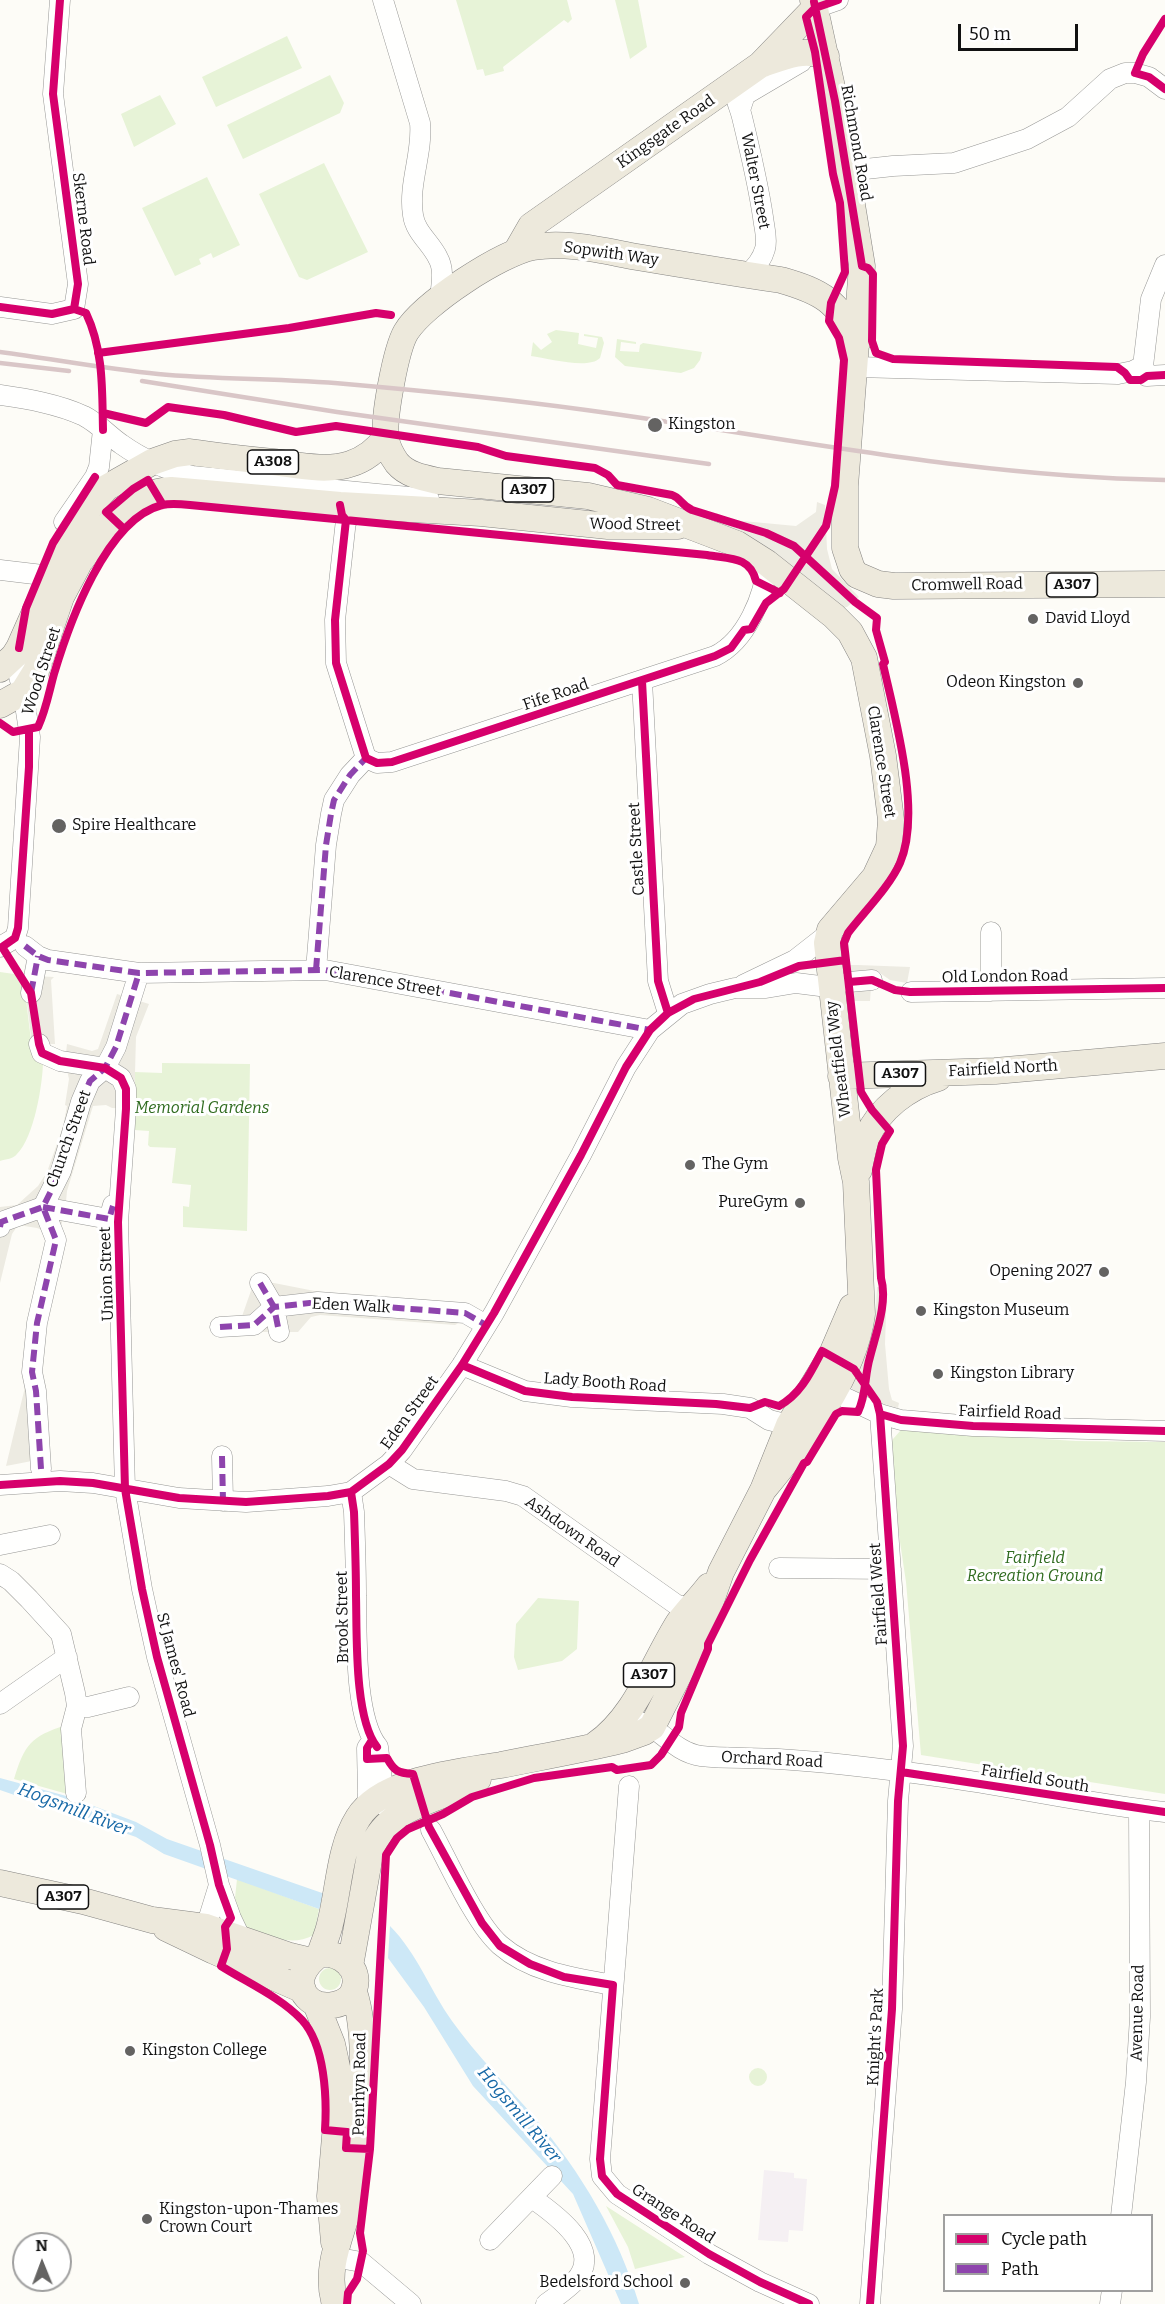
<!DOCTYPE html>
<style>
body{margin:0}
#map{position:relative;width:1165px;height:2304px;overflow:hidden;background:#fdfcf7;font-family:Bitter,serif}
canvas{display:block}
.legend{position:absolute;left:943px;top:2214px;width:210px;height:78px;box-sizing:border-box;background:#fff;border:2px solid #a0a0a0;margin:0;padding:8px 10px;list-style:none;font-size:18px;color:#111}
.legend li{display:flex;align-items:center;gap:12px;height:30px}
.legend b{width:30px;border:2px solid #a0a0a0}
.north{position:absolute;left:12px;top:2232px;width:60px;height:60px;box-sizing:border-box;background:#fff;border:2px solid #a0a0a0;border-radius:50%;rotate:359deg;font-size:16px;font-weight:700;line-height:24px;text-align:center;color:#111}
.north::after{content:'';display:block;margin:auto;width:21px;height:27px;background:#646362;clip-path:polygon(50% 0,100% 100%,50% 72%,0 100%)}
.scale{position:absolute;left:958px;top:24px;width:120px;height:27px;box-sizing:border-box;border:3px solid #111;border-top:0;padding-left:8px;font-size:18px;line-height:21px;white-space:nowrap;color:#111;-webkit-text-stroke:4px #fff;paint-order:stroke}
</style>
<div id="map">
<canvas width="1165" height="2304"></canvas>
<ul class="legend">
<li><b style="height:8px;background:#d6006c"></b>Cycle path</li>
<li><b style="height:8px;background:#8e44ad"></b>Path</li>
</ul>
<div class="north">N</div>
<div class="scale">50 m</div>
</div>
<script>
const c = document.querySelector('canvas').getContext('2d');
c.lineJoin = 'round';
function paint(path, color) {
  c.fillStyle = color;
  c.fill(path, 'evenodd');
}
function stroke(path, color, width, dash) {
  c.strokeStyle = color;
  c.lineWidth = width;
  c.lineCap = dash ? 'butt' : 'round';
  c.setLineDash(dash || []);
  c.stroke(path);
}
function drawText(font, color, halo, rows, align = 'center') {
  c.font = font + ' Bitter,serif';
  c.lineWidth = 6;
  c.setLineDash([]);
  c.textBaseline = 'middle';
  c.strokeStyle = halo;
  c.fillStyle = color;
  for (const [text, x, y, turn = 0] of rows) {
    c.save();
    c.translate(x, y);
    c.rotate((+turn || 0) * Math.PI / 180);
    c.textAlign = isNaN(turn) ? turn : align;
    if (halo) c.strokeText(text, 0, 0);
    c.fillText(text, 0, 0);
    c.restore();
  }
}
paint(new Path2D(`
 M764,2170l30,3v5l13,1 -4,52 -14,-1 -1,12 -30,-2z`), '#f5f0f3');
paint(new Path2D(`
 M456,0h111l5,19 -4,4 -4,-3 -61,47 1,4 -19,5 -2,-7 -6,1z
 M615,0h23l9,47 -17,12z
 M287,36l15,32 -86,39 -14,-30z
 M330,75l14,28 -4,10 -97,46 -16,-34z
 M160,95l16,29 -42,23 -13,-33z
 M324,163l44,89 -61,28 -8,-3 -40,-83z
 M207,177l33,68 -27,13 -2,-5 -12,6 2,5 -26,12 -33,-68z
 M556,330l23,3 -1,11 18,4 2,-10 -14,-2v-2l18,3 2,6 -4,15c-12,12 -52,0 -69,-2l2,-14 8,8 11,-8 -5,-8z
 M617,339l19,3v2l-15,-2 -1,9 19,1 1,-7 3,-2 59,9 -2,8 -6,8 -13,5 -56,-7 -10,-9z
 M0,972l14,2 10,9 9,74 10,4c0,22 -9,77 -26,93 -4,5 -11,5 -17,7z
 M162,1063l88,1 -3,167 -64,-4v-21l6,1 2,-22 -19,-2 4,-35 -26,-1 -2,-2 1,-14 -15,-1 1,-58 27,1z
 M901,1430l175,11 89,1v352l-244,-39 -15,-173 -19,-127 6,-16z
 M538,1598l41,3 -2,48 -15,12 -44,9 -4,-13 2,-33z
 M66,1725l5,70 -57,-16c11,-35 16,-42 52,-54z
 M237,1879l82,30 -5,26c-25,13 -47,0 -72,-10l-7,-27z
 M319 1979a11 11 0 1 1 22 0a11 11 0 1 1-22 0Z
 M749 2077a9 9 0 1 1 18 0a9 9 0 1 1-18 0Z
 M606,2206l79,51 -50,12 -7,-22z`), '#e7f3d7');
paint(new Path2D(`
 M817,502l8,3 2,44 5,20 27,28 -12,10 -8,2 -127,-85 4,-11 16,7 64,6 20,-14z
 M844,965h14l52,2 -3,16 -17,-3 -13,-9 -5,1 -2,29h-19l-3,-1z
 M34,976l20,1 -3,3 4,64h-23l-7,-56 -2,-8z
 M117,994l32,10 -13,33 -2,72 -22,-1 -6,-3 -13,1 -26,85 -2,21 -7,24 -21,-8 -19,-3 -6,9 -12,49v-76l17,-2 21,-19 9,-14 16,-45 4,-21 -2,-1 4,-26 -4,-17 2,-18 25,7 6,-2z
 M254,1282l20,1 61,12 137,21 -17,9 -135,-10 -9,2 -13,15h-78l20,-10z
 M877,1287l10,1 -2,56 4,45 3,11 7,3 -1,5 -25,-7 -21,-12 -3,-11 23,-57 4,-14z
 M25,1387l8,1 4,72 -31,6z`), '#edebe2');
paint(new Path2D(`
 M0,1778l70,19 66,25 31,17 158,55 -6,15 -155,-55 -28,-17 -136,-47z
 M390,1926c27,27 40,64 62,95 24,34 56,65 83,97 46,54 84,118 104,186h-18l-48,-110 -100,-108 -49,-79 -36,-49z`), '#cde8f7');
const minor = new Path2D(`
 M383,0l37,123c3,30 -12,61 -7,92 2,17 18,28 25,43 7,12 3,28 2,41
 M815,8l23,-8
 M737,82c-5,13 2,22 5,35 8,33 16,66 21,100 1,10 5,22 2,32 -3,11 -10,19 -18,26
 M740,110l5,-15 56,-33 6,-10
 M847,171l46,-5 61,-3 73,-24 41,-22 42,-38 15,-6h10l14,4 16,12
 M1165,265l-14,34 -8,67 4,10 18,-1
 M0,307l52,7 22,-5 4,-25 -25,-190 7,-94
 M856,367l262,7 15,-3 10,-5
 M0,395c28,4 58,9 84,21 14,7 25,20 37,28 21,15 46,26 71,32l237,23
 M365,506l-19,14 -11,100 1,43 30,95
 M64,522l31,-45 4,-10 4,-37
 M0,570l51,6
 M642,681l16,300 10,32
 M366,758l11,5 15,-1 323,-106c31,-15 50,-60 52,-93
 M991,932v59
 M25,946l13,10 10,4 91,13 186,-3 325,60
 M0,947l15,-9 3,-10 12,-191 -7,-45 -9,-36
 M316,970l10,-125 5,-31 3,-14 16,-25 16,-17
 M849,982l23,-2
 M743,985l52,-25 32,-25
 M911,992l254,-4
 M31,993l7,-37
 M39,1044l3,9 18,8 45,7 16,10 5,11v20l-8,113 7,267 17,100 15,68 53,188 9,40 12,33 10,21
 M43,1207l66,12 4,-14 5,-2
 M0,1227l1,-5 42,-15 18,-36 20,-69 9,-21 15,-13 11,-21 23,-74
 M260,1283l14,24 5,25
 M220,1327l34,-2 20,-18 44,-5 147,11 21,12
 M462,1365l63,26 47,6 151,7 27,4 19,12 20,5
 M833,1392l47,22 21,6 72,6 192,5
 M222,1456l1,45
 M389,1464l24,15 93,12 17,5 154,109 9,2 17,-2
 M41,1469l-5,-78 -4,-19 5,-49 19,-83 -13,-33
 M0,1485l60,-4 33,2 86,15 67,4 82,-6 23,-4 38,-28 13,-14 60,-85 32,-52 87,-158 45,-88 24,-37 32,-26 28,-10 25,-6h31l30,-5 24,3 11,3
 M351,1492l3,20c1,28 2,56 2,84 1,38 -2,122 22,151l7,59
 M0,1545l50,-10
 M779,1568l112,1
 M0,1574l11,7 18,18 32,35 14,59 2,13 -6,23 5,64
 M0,1704l67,-47
 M77,1706l11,1 41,-10
 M638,1722c19,1 34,30 63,34 25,3 51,1 77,3 53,3 106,10 158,17 77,10 152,28 229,36
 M629,1786l-29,373 2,17 15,18 92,60 51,28 49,22
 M367,1806l1,-13 -1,-45 2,-3
 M431,1830c17,31 44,93 69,115 31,27 74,33 113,40
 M206,1927l13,-42
 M532,2198c23,16 73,52 43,83 -8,8 -19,16 -29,23
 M1121,2216l15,-134 4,-65 -1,-208
 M490,2240l62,-64
 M334,2257l27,5 50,42
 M870,2304l22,-295 6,-208 5,-55 -23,-332
 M1110,2304l2,-14`);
const major = new Path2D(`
 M813,0l22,101 27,165 -17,220v62l7,21 5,6 21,9 16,2 271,-2
 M763,64c22,-8 40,-16 63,-8
 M516,252l15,-26 229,-161 55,-57
 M65,544l16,-27 25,-29 46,-26 23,-8 15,-2c28,4 55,7 83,10 24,3 53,10 77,2 16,-5 27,-14 36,-27
 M82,559c21,-30 49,-67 89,-69l169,15 141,8 127,13h70
 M0,669l14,-13 5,-8 43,-97
 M0,705l23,-13 13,-21 25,-74 17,-32
 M841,1076l154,-5 170,-15
 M859,1170c2,-11 4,-23 8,-33 12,-28 41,-50 71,-59
 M763,1490c40,-48 91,-113 99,-176l-6,-132 -5,-24 -24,-215 3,-13 45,-53 14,-30 2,-27 -8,-64 -19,-98 -14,-26 -16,-16 -67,-53 -30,-19 -89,-34 -60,-14 -150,-15c-14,-3 -31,-6 -41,-18 -5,-7 -10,-16 -11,-25 -3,-20 10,-89 20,-106 18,-29 95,-79 127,-85 34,-6 71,4 104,10 48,8 96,16 144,23 42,12 56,21 77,61
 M595,1745c41,-28 58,-82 84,-123 9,-12 21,-24 30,-36
 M0,1883l83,18 69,19 54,7 84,29 21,5
 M166,1928l48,23 89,39
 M320,1954c3,-10 8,-20 10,-30 9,-34 9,-76 28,-106 24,-39 102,-46 143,-53 40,-8 81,-15 121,-25l22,-8 8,-5 47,-92 22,-63 42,-82 26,-65 42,-69 21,-49
 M320,1954c19,-2 42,13 34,36 -5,16 -32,20 -44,10 -18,-15 -6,-35 10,-46z
 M350,1966l21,-117c19,-46 68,-47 107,-70
 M316,2004l16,40 6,28v29l-8,95 4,46
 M335,2304c-12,-40 10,-74 17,-111 10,-51 18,-153 2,-201`);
stroke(minor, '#979795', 21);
stroke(major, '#858482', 27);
stroke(minor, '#fffffe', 20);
stroke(major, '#ede9dc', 26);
stroke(new Path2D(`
 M0,352c53,7 105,17 158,22 62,6 125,4 188,10 80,7 160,15 240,26 193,26 384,67 579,70
 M0,363l69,8
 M142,381l195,31 372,52`), '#d9c6c7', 4.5);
stroke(new Path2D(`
 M25,946l13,10 10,4 91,13 186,-3 325,60
 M316,970l10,-125 5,-31 3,-14 16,-25 16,-17
 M31,993l7,-37
 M43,1207l66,12 4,-13
 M0,1227l1,-5 42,-15 18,-36 20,-69 9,-21 15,-13 11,-21 23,-74
 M260,1283l14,24 5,25
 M220,1327l34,-2 20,-18 44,-5 147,11 21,12
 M222,1456l1,45
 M41,1469l-5,-78 -4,-19 5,-49 19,-83 -13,-33`), '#8e44ad', 6, [12, 6]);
stroke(new Path2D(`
 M60,0l-7,94 25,190 -4,25
 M814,2l21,99 27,165 6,2 5,6 -1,67 4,12 17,6 224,8 8,6 5,7h11l6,-4 18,-1
 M1165,19l-22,35 -8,19 14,4 16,12
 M0,307l52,7 22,-5
 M74,309l12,4c18,38 16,78 17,117
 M98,353l191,-25 87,-15 15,2
 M103,413l43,10 22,-16 56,8 72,17 40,-6 142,21 28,9 89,12 13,7 9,10 55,10c9,3 9,10 20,15l74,23 28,13 61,56 22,16 -1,12 9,32 -2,2c12,54 39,148 17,199 -10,23 -36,49 -52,70l-4,10 17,149 11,18 18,21 -8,13 -6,26 5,108c7,24 -5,55 -11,79 -6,20 -3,36 -12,55l-16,-1 -6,3 -29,48 -3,1 -54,97 -42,84v5l-27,64 -2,14 -18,28 -10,10 -34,5 -5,-3 -78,11 -62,19 -29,17 -35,15 -11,9 -11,17 -16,294 -10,84 3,18 -6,28 -9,14 -1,11
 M340,505l2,10 4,5 -11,100 1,43 30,95 11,5 15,-1 323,-106 16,-8 13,-18 7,-1 15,-26 18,-14 42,-63 9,-40 9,-126 -5,-22 -10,-17 2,-18 14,-31 -5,-69 -7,-29 -18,-122 -9,-35 9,-9 23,-8
 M124,529l-18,-17 27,-23 15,-9 15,25
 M19,648l7,-40 27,-65 42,-66
 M642,681l16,300 10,32
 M0,723l13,9 25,-5c8,-17 11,-35 16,-53 15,-50 52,-155 108,-169 9,-2 19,-1 28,0l517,50c22,4 43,1 49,26l24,12
 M2,947l29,46 8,51 3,9 18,8 45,7 16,10 5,11v20l-8,113 7,267 17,100 15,68 53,188 9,40 12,33 -6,9 2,22 -6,17c27,17 59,31 81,54 23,25 25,78 23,110l22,2 -1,16 24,1
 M2,947l13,-9 3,-10 11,-161v-37
 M849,982l23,-2 23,10 15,2 255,-4
 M462,1365l63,26 47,6 144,7 34,4 15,-6 14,4c22,-12 32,-34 43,-55l32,18 23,33 3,12 23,332 -5,55 -6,208 -22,295
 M880,1414l21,6 72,6 192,5
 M0,1485l60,-4 33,2 86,15 67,4 82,-6 23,-4 38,-28 13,-14 60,-85 32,-52 87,-158 45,-88 24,-37 18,-17 26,-14 66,-17 39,-16 47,-6
 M351,1492l3,20c1,28 2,56 2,84 1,37 -2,122 21,151
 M372,1740l-5,8v11l20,-1c7,13 11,15 26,16l16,53 53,96 18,23 30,18 34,13 49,8 -13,174 2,17 15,18 92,60 51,28 49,22
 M901,1772l264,40`), '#d6006c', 8);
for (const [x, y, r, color] of [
 [655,425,8,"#646362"],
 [1033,619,6,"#646362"],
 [1078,683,6,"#646362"],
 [59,826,8,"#646362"],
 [690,1165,6,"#646362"],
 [800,1203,6,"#646362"],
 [1104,1272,6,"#646362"],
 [921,1311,6,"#646362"],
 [938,1374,6,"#646362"],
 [130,2051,6,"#646362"],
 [147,2219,6,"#646362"],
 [685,2283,6,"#646362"]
]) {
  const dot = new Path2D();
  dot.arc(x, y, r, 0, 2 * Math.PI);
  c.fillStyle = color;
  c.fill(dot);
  stroke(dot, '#fff', 2);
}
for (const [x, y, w] of [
 [273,462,51],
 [528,490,51],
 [1072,585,51],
 [900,1074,51],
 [649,1675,51],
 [63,1897,51]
]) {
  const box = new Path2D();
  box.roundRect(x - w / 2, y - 12, w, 24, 4.5);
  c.fillStyle = '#fff';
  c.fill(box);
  stroke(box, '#111', 1.5);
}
drawText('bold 15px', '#111', null, [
 ["A308",273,462],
 ["A307",528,490],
 ["A307",1072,585],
 ["A307",900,1074],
 ["A307",649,1675],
 ["A307",63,1897]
]);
drawText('16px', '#111', '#fff', [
 ["Kingsgate Road",666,132,-35],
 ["Richmond Road",856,143,80],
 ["Walter Street",755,181,79],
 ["Skerne Road",83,219,83],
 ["Sopwith Way",611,254,8],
 ["Wood Street",635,525,1],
 ["Cromwell Road",967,585,-1],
 ["Wood Street",42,671,-72],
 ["Fife Road",556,695,-19],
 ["Clarence Street",881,762,81],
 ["Castle Street",637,849,-93],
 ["Old London Road",1005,977,-1],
 ["Clarence Street",385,982,10],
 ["Wheatfield Way",839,1059,-97],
 ["Fairfield North",1003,1069,-3],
 ["Church Street",69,1139,-70],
 ["Union Street",107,1274,-92],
 ["Eden Walk",351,1306,3],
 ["Lady Booth Road",605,1383,4],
 ["Eden Street",410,1413,-54],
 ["Fairfield Road",1010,1413,2],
 ["Ashdown Road",572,1532,35],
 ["Fairfield West",879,1594,-94],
 ["Brook Street",343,1617,-91],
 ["St James' Road",175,1665,75],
 ["Orchard Road",772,1760,3],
 ["Fairfield South",1035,1779,9],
 ["Avenue Road",1138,2013,-89],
 ["Knight's Park",876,2037,-87],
 ["Penrhyn Road",360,2084,-89],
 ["Grange Road",673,2214,33]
]);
drawText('16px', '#111', '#fff', [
 ["Kingston",668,425],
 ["David Lloyd",1045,619],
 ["Odeon Kingston",1066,683,"right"],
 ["Spire Healthcare",72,826],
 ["The Gym",702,1165],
 ["PureGym",788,1203,"right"],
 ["Opening 2027",1092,1272,"right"],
 ["Kingston Museum",933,1311],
 ["Kingston Library",950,1374],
 ["Kingston College",142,2051],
 ["Kingston-upon-Thames",159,2210],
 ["Crown Court",159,2228],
 ["Bedelsford School",673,2283,"right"]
], 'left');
drawText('italic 16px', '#2f6b1f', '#fff', [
 ["Memorial Gardens",202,1109],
 ["Fairfield",1035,1559],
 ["Recreation Ground",1035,1577]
]);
drawText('italic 18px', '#1768a6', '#fff', [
 ["Hogsmill River",74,1810,21],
 ["Hogsmill River",519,2115,50]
]);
</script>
